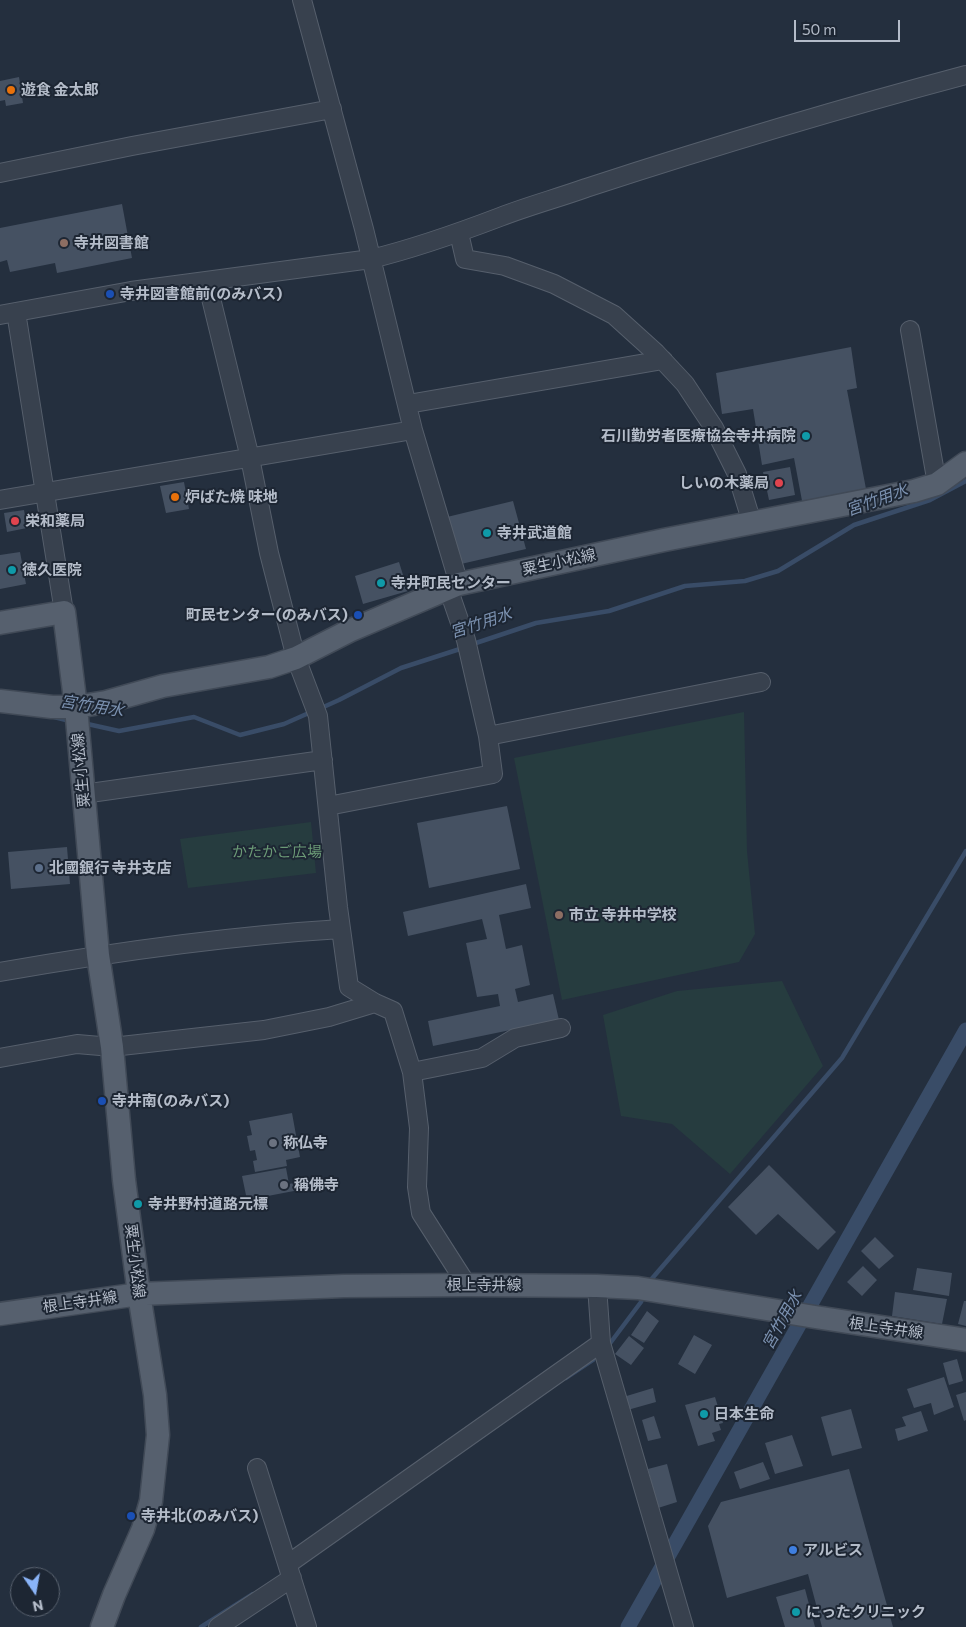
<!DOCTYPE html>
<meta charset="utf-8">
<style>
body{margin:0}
#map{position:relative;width:966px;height:1627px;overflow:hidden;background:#242f3e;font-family:Commissioner,sans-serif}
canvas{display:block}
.north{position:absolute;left:10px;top:1567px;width:50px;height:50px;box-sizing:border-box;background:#1d2633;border:1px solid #59626f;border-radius:50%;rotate:168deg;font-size:14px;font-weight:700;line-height:20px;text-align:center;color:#b4bcc9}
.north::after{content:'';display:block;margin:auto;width:18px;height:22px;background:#8ab4f8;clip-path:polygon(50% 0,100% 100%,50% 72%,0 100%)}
.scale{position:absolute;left:794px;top:20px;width:106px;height:22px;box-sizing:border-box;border:2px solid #b4bcc9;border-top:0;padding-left:6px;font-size:15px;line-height:18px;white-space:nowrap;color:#b4bcc9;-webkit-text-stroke:4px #1d2633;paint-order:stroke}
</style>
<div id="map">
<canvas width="966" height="1627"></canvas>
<div class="north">N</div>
<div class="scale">50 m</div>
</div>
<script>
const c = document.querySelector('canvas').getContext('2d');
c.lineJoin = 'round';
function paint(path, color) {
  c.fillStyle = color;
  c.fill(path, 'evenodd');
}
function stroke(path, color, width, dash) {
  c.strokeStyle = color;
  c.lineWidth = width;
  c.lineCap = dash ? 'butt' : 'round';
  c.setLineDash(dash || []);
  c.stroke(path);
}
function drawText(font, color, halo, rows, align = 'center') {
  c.font = font + ' Commissioner,"Noto Sans JP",sans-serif';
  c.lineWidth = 4;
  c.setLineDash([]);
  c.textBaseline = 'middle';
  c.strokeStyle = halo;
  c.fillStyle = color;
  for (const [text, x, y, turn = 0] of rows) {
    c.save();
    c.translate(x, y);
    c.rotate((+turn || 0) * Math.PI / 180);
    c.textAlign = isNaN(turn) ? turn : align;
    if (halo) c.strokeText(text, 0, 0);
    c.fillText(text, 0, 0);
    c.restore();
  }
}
paint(new Path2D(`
 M744,712l3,139 8,83 -16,28 -177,38 -48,-242z
 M311,822l5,51 -128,15 -8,-49z
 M782,981l41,85 -93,108 -58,-50 -51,-8 -18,-101 74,-24z`), '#263c3f');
stroke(new Path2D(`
 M470,645l66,-22 73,-12 76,-25 60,-5 33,-10 76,-46 76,-25 36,-19
 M319,709l20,-9 62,-32 62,-20
 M54,717l16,4
 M83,723l36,8 75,-14 46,18 44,-11 27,-12
 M649,1282l193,-224 124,-207
 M608,1346l33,-44 2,-6
 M566,1378l27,-18
 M201,1627l52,-33`), '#394c67', 4.5);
stroke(new Path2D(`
 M628,1627l338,-597`), '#394c67', 15);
paint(new Path2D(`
 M19,77l4,26 -17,3 -1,-6 -5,1v-20z
 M122,204l10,54 -75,15 -2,-10 -45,9 -3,-12 -7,2v-34z
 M851,347l6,41 -10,2 20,104 -64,12 -9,-48 -32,7 -9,-56 -31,5 -6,-41z
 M790,467l5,28 -26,5 -6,-28z
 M184,482l5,27 -23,4 -6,-27z
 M513,501l13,48 -65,15 -14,-47z
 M24,510l3,18 -20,4 -3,-19z
 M20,552l6,32 -26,5v-34z
 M399,562l9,29 -45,13 -8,-28z
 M507,806l13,63 -91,19 -12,-65z
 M67,847l3,37 -59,5 -3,-37z
 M526,884l5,24 -32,7 7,34 16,-4 8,40 -15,4 3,13 35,-8 6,26 -126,26 -5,-25 72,-15 -2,-12 -21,3 -11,-54 21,-4 -5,-20 -74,17 -5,-24z
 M292,1113l8,44 -14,3 1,6 -32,6 -2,-11 4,-1 -2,-10 -5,1 -3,-15 5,-1 -3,-14z
 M769,1165l67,67 -18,18 -40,-36 -22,21 -28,-28z
 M286,1168l3,16 34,-7 2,8 -78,15 -5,-24z
 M875,1237l19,19 -15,13 -18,-18z
 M863,1266l14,14 -15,16 -15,-14z
 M917,1268l35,5 -3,23 -36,-6z
 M895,1292l52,7 -5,25 -50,-8z
 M964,1301h2v25l-8,-2z
 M647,1311l12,10 -15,22 -13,-8z
 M694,1335l18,10 -17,29 -17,-10z
 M629,1336l15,12 -13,17 -16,-11z
 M957,1359l6,22 -14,4 -6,-22z
 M944,1377l10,30 -20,8 -3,-12 -17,5 -7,-19z
 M653,1388l3,14 -32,9 -4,-13z
 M966,1392v28l-2,1 -8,-26z
 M715,1397l8,26 -4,1 2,6 -9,3 3,8 -17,5 -13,-41z
 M851,1409l11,39 -30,8 -11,-39z
 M921,1411l7,20 -30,10 -3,-12 11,-3 -4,-9z
 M654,1416l7,22 -13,3 -6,-21z
 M792,1435l11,31 -28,8 -10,-31z
 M763,1462l7,17 -30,10 -6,-17z
 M667,1464l10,38 -19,6 -10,-39z
 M849,1469l44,158h-71l-14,-53 -81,24 -19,-72 13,-24z
 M805,1589l10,38h-30l-9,-30z`), '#455162');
const minor = new Path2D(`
 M302,0l62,229 49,201 46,154
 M0,173l132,-27 200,-37
 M459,233l6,26 40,7 49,18 60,31 42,38 29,31 29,44 23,46 15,49
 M207,282l43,176 19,95 27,105 22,58 20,191 11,80 26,16 18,8 19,61 7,56 -2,59 4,26 46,72
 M16,312l48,300
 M0,315l131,-24 240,-32c45,-11 87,-26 129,-42 28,-11 58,-19 86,-29 126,-41 252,-79 380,-113
 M910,330l27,154
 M408,404l255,-44
 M0,500l413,-70
 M488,736l273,-54
 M83,794l240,-34
 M328,806l165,-32 -5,-38 -22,-96 -18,-52
 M0,972c113,-20 226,-36 341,-43
 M0,1058l77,-14 35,3 152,-17 65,-13 46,-14
 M412,1072l70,-14 33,-20 46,-10
 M597,1286l4,57 83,284
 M257,1468l50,159
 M288,1564l313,-221
 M218,1627l74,-49`);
const major = new Path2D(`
 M0,623l64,-11 12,95 22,248 14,92 12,133 15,114 16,101 3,40 -7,66 -8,28 -29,66 -12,32
 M0,701l52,6h24l30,-5 57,-16 106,-19 27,-9 53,-27 110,-47 205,-44 250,-49 23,-7 29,-21
 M0,1314l139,-20 205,-8 123,-1 130,1 41,2 177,29 151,23`);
stroke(minor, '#565f6c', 20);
stroke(major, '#414a57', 25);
stroke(minor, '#38414e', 18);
stroke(major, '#56606e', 22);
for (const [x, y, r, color] of [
 [11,90,5,"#e8710a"],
 [64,243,5,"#8d6e63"],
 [110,294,5,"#1a4fb4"],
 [806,436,5,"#0f9aa8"],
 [779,483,5,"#e0444e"],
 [175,497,5,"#e8710a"],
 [15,521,5,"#e0444e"],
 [487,533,5,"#0f9aa8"],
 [12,570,5,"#0f9aa8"],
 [381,583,5,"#0f9aa8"],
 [358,615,5,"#1a4fb4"],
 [39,868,5,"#5c6f8a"],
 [559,915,5,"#8d6e63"],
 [102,1101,5,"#1a4fb4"],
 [273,1143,5,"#6b7280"],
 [284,1185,5,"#6b7280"],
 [138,1204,5,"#0f9aa8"],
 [704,1414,5,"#0f9aa8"],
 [131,1516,5,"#1a4fb4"],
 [793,1550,5,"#3f7fe0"],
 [796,1612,5,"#0f9aa8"]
]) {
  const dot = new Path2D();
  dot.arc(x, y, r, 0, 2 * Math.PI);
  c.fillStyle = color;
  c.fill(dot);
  stroke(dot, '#1d2633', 2);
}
drawText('bold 15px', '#b4bcc9', '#1d2633', [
 ["遊食 金太郎",21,90],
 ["寺井図書館",74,243],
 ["寺井図書館前(のみバス)",120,294],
 ["石川勤労者医療協会寺井病院",796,436,"right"],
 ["しいの木薬局",769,483,"right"],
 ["炉ばた焼 味地",185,497],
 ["栄和薬局",25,521],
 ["寺井武道館",497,533],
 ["徳久医院",22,570],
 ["寺井町民センター",391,583],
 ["町民センター(のみバス)",348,615,"right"],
 ["北國銀行 寺井支店",49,868],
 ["市立 寺井中学校",569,915],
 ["寺井南(のみバス)",112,1101],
 ["称仏寺",283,1143],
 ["稱佛寺",294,1185],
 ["寺井野村道路元標",148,1204],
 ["日本生命",714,1414],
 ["寺井北(のみバス)",141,1516],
 ["アルビス",803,1550],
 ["にったクリニック",806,1612]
], 'left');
drawText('15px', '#b4bcc9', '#1d2633', [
 ["粟生小松線",559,562,-12],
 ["粟生小松線",81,770,-95],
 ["粟生小松線",135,1261,83],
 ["根上寺井線",484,1285],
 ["根上寺井線",80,1302,-8],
 ["根上寺井線",886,1328,8]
]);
drawText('15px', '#6b9a76', '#1d2633', [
 ["かたかご広場",277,852]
]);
drawText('italic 16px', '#7c92b1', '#1d2633', [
 ["宮竹用水",877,500,-20],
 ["宮竹用水",481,623,-18],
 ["宮竹用水",92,706,9],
 ["宮竹用水",782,1320,-61]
]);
</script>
